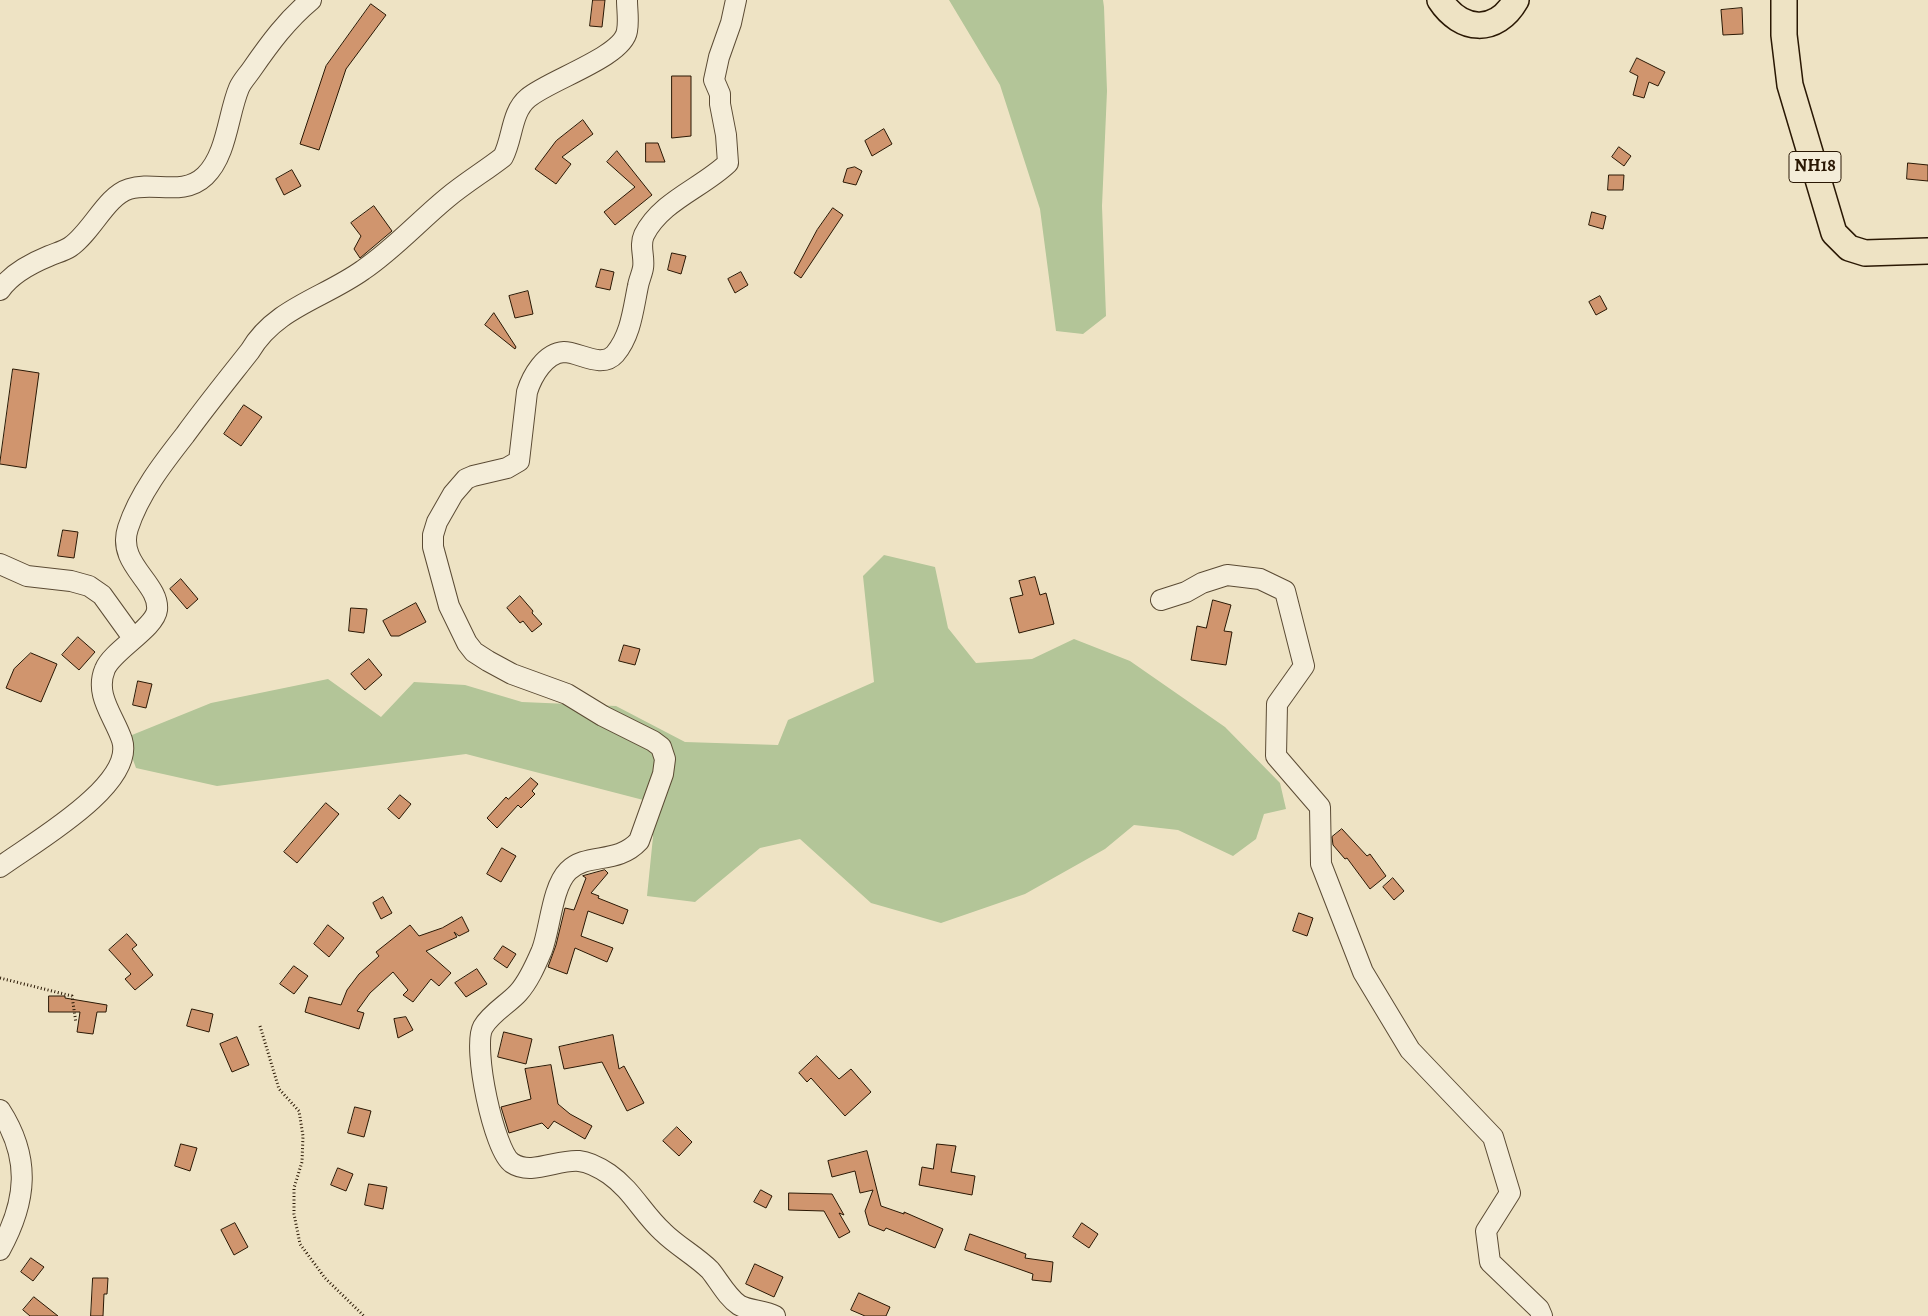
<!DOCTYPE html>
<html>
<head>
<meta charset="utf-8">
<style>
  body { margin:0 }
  canvas { display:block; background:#eee3c4 }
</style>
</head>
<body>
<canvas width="1928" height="1316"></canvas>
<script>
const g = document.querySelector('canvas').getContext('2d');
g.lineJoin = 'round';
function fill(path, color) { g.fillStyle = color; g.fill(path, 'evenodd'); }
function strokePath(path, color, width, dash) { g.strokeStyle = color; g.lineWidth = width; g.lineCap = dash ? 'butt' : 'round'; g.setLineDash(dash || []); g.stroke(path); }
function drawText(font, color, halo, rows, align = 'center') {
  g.font = font + ' Alegreya,serif'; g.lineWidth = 5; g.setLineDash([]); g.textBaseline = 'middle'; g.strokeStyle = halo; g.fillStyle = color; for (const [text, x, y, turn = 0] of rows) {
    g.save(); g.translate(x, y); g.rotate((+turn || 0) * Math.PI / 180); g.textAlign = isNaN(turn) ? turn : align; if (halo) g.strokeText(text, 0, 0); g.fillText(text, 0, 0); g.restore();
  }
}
const green = new Path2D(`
  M949 0H1103L1104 7 1107 91 1102 206 1106 316 1083 334 1056 331 1040 209 1000 85Z
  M884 555 935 567 948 628 976 663 1032 659 1074 639 1130 661 1225 727 1280 783 1286 809 1264 814 1256 839 1233 856 1178 830 1134 825 1105 849 1025 894 941 923 871 903 800 839 760 848 695 902 647 896 653 837 651 802 466 754 217 786 136 768 132 757V735L211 703 328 679 381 717 414 682 465 685 522 702 616 706 685 742 778 745 788 720 874 682 863 576Z`);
const building = new Path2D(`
  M593 0H605L602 27 590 26Z
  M371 4 386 15 346 69 319 150 300 144 326 66Z
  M1742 8 1743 34 1723 35 1721 10Z
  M1637 58 1665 72 1658 86 1649 82 1644 98 1633 95 1638 76 1630 72Z
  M672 76H691V136L672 138Z
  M583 120 593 134 562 157 571 164 556 184 535 169 556 141Z
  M884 129 892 144 872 156 865 141Z
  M646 143H658L665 162H646Z
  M1619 147 1631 156 1624 166 1612 157Z
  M617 151 652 195 615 225 604 212 635 187 607 162Z
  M1908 163 1928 165V181L1907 179Z
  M855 167 862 171 856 185 843 182 847 169Z
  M292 170 301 186 284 195 276 179Z
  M1609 175H1624L1623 190H1608Z
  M374 206 392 231 360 258 354 249 361 236 351 223Z
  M833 208 843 215 801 278 794 273 817 230Z
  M1592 212 1606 216 1603 229 1589 225Z
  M672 253 686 256 681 274 668 270Z
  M601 269 614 272 610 290 596 287Z
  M741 272 748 285 735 293 728 279Z
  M528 291 533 314 515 318 509 296Z
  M1600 296 1607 309 1596 315 1589 302Z
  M494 313 516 347 515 349 485 325Z
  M13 369 39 373 26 468 0 464Z
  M244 405 262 417 241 446 224 434Z
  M63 530 78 532 74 558 58 556Z
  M1035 577 1040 595 1046 593 1054 624 1019 633 1010 598 1023 595 1019 581Z
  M181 579 198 599 187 609 170 589Z
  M520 596 533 611 532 613 542 624 532 632 523 621 520 623 507 608Z
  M1213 600 1231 605 1224 631 1232 632 1226 665 1191 660 1197 626 1206 628Z
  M416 603 426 622 399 636H391L383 621Z
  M351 608 367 609 364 633 349 631Z
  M78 637 95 652 79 670 62 655Z
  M624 645 640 649 635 665 619 661Z
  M31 653 57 664 41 702 6 688 14 669Z
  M369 659 382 675 365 690 351 674Z
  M138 681 152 684 146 708 133 705Z
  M531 778 538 784 532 791 535 794 521 808 518 805 497 828 487 818 506 797 508 799Z
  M400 795 411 804 399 819 388 809Z
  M326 803 339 814 297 863 284 852Z
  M1342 829 1367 856 1370 854 1386 876 1370 889 1347 858 1345 859 1333 845 1332 837Z
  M502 848 516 856 501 882 487 874Z
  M605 870 608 873 591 893 599 896 598 898 628 910 623 924 588 911 581 936 613 948 607 962 575 948 567 974 548 967 556 945 565 908 574 910 586 878 583 876Z
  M1393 878 1404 891 1394 900 1383 887Z
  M383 897 392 913 381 919 373 903Z
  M1299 913 1313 918 1307 936 1293 931Z
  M462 917 469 931 459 936 454 932 457 937 426 951 451 973 439 986 431 979 413 1002 403 995 408 990 393 972 370 993 357 1011 364 1013 359 1029 305 1012 309 997 341 1005 347 990 359 974 379 956 376 952 410 925 419 936 442 928Z
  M328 925 344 938 329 957 314 944Z
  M127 934 137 945 132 949 153 975 135 990 125 979 131 974 109 950Z
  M503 946 516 954 507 968 494 959Z
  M294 966 308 976 294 994 280 984Z
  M477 969 487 984 466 997 455 983Z
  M49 996H65V998L107 1005 106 1012H97L93 1034 77 1032 80 1012H49Z
  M192 1009 213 1014 209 1032 187 1026Z
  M406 1017 413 1030 398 1038 394 1019Z
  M504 1032 532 1039 526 1064 498 1057Z
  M613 1035 619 1069 624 1066 644 1103 627 1111 602 1062 564 1069 559 1047Z
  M237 1037 249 1065 232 1072 220 1044Z
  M817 1056 839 1079 851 1069 871 1092 845 1116 811 1078 807 1082 799 1073Z
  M551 1065 558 1104 570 1114 592 1126 585 1139 554 1121 548 1129 542 1123 509 1133 501 1107 531 1099 525 1069Z
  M355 1107 371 1111 364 1137 348 1133Z
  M677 1127 692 1142 679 1156 663 1141Z
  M181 1144 197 1148 190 1171 175 1166Z
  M937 1144 956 1146 951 1172 975 1176 972 1195 919 1185 922 1167 933 1169Z
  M867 1151 881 1206 904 1214V1212L943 1229 935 1248 886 1228 884 1231 869 1225 865 1211 873 1190 860 1193 855 1171 832 1177 828 1161Z
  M338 1168 353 1174 346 1191 331 1185Z
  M369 1184 387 1187 383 1209 365 1205Z
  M761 1190 772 1196 766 1208 754 1202Z
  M789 1193 832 1194 844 1215 839 1213 850 1232 839 1238 824 1211 789 1210Z
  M235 1223 248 1247 234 1255 221 1230Z
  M1082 1223 1098 1234 1089 1248 1073 1237Z
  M970 1234 1026 1254 1025 1258 1053 1262 1051 1282 1032 1280 1033 1274 965 1250Z
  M31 1258 44 1267 33 1281 21 1272Z
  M755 1264 783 1277 774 1297 746 1284Z
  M93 1278H108L107 1294H104L103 1316H91Z
  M859 1293 890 1307 886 1316H865L851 1310Z
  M34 1297 58 1316H30L23 1310Z`);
const path = new Path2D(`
  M0 978 72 996 76 1023
  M260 1026 279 1089 299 1111 303 1136 302 1162 294 1188V1214L300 1244 325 1278 364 1316`);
const minor = new Path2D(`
  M736 0 731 23 719 57 714 80 720 94V104L726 135 728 163C702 188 661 201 644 235 639 246 645 257 643 268 642 274 639 280 638 286 633 310 631 335 615 354 602 369 579 352 564 352 545 353 532 376 527 392L519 461 507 468 473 476 466 479 453 494 437 522 433 535V547L449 606 467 643 474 652 488 661 512 674 567 694 603 716 653 741 661 747 665 759 663 774 639 841C617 865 587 852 568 871 552 887 550 929 542 950 536 964 529 981 518 993 508 1004 491 1013 483 1027 472 1047 494 1151 512 1163 531 1176 558 1159 579 1161 590 1162 600 1168 609 1174 632 1190 643 1214 663 1232 677 1246 696 1256 710 1270 719 1281 727 1297 739 1305 749 1311 764 1310 775 1316
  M0 290C11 274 32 263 49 256 56 253 64 251 70 247 92 232 106 196 129 189 154 181 183 197 205 176 227 155 228 114 239 88 242 81 248 75 252 69 270 43 287 20 311 0
  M0 564 27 576 71 581 89 586 102 595 133 638
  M1161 600 1186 592 1202 583 1227 575 1260 579 1285 591 1304 666 1277 704 1276 756 1320 807 1321 864 1363 972 1410 1050 1493 1137 1510 1193 1486 1231 1490 1262 1539 1309 1542 1316
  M0 867C31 844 136 785 122 740 114 716 94 695 105 669 112 651 155 628 157 610 160 583 116 564 128 528 139 494 163 463 185 435 206 406 228 379 250 351 275 308 324 298 363 270 394 249 419 221 447 198 465 183 485 171 503 157 513 138 511 112 528 98 549 80 623 57 627 31 629 21 627 10 627 0
  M0 1110C31 1158 27 1201 0 1250`);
const major = new Path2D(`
  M1440 0C1461 32 1496 35 1516 0
  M1784 0V35L1790 85 1834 233 1849 248 1865 253 1928 251`);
const shields = [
  [1815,167,52]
];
const shieldNames = [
  ["NH18",1815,167]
];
fill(green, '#b3c598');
fill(building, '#d0956e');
strokePath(building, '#2a1804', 1);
strokePath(minor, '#5b4b34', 22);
strokePath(major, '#2a1804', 28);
strokePath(path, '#2a1804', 3, [1, 2.5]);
strokePath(minor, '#f4edd9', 20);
strokePath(major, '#eee3c4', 25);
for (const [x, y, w] of shields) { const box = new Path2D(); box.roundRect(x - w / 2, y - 15.5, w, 31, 4); g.fillStyle = '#f4edd9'; g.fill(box); strokePath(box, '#2a1804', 1); }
drawText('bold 18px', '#2a1804', null, shieldNames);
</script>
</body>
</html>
